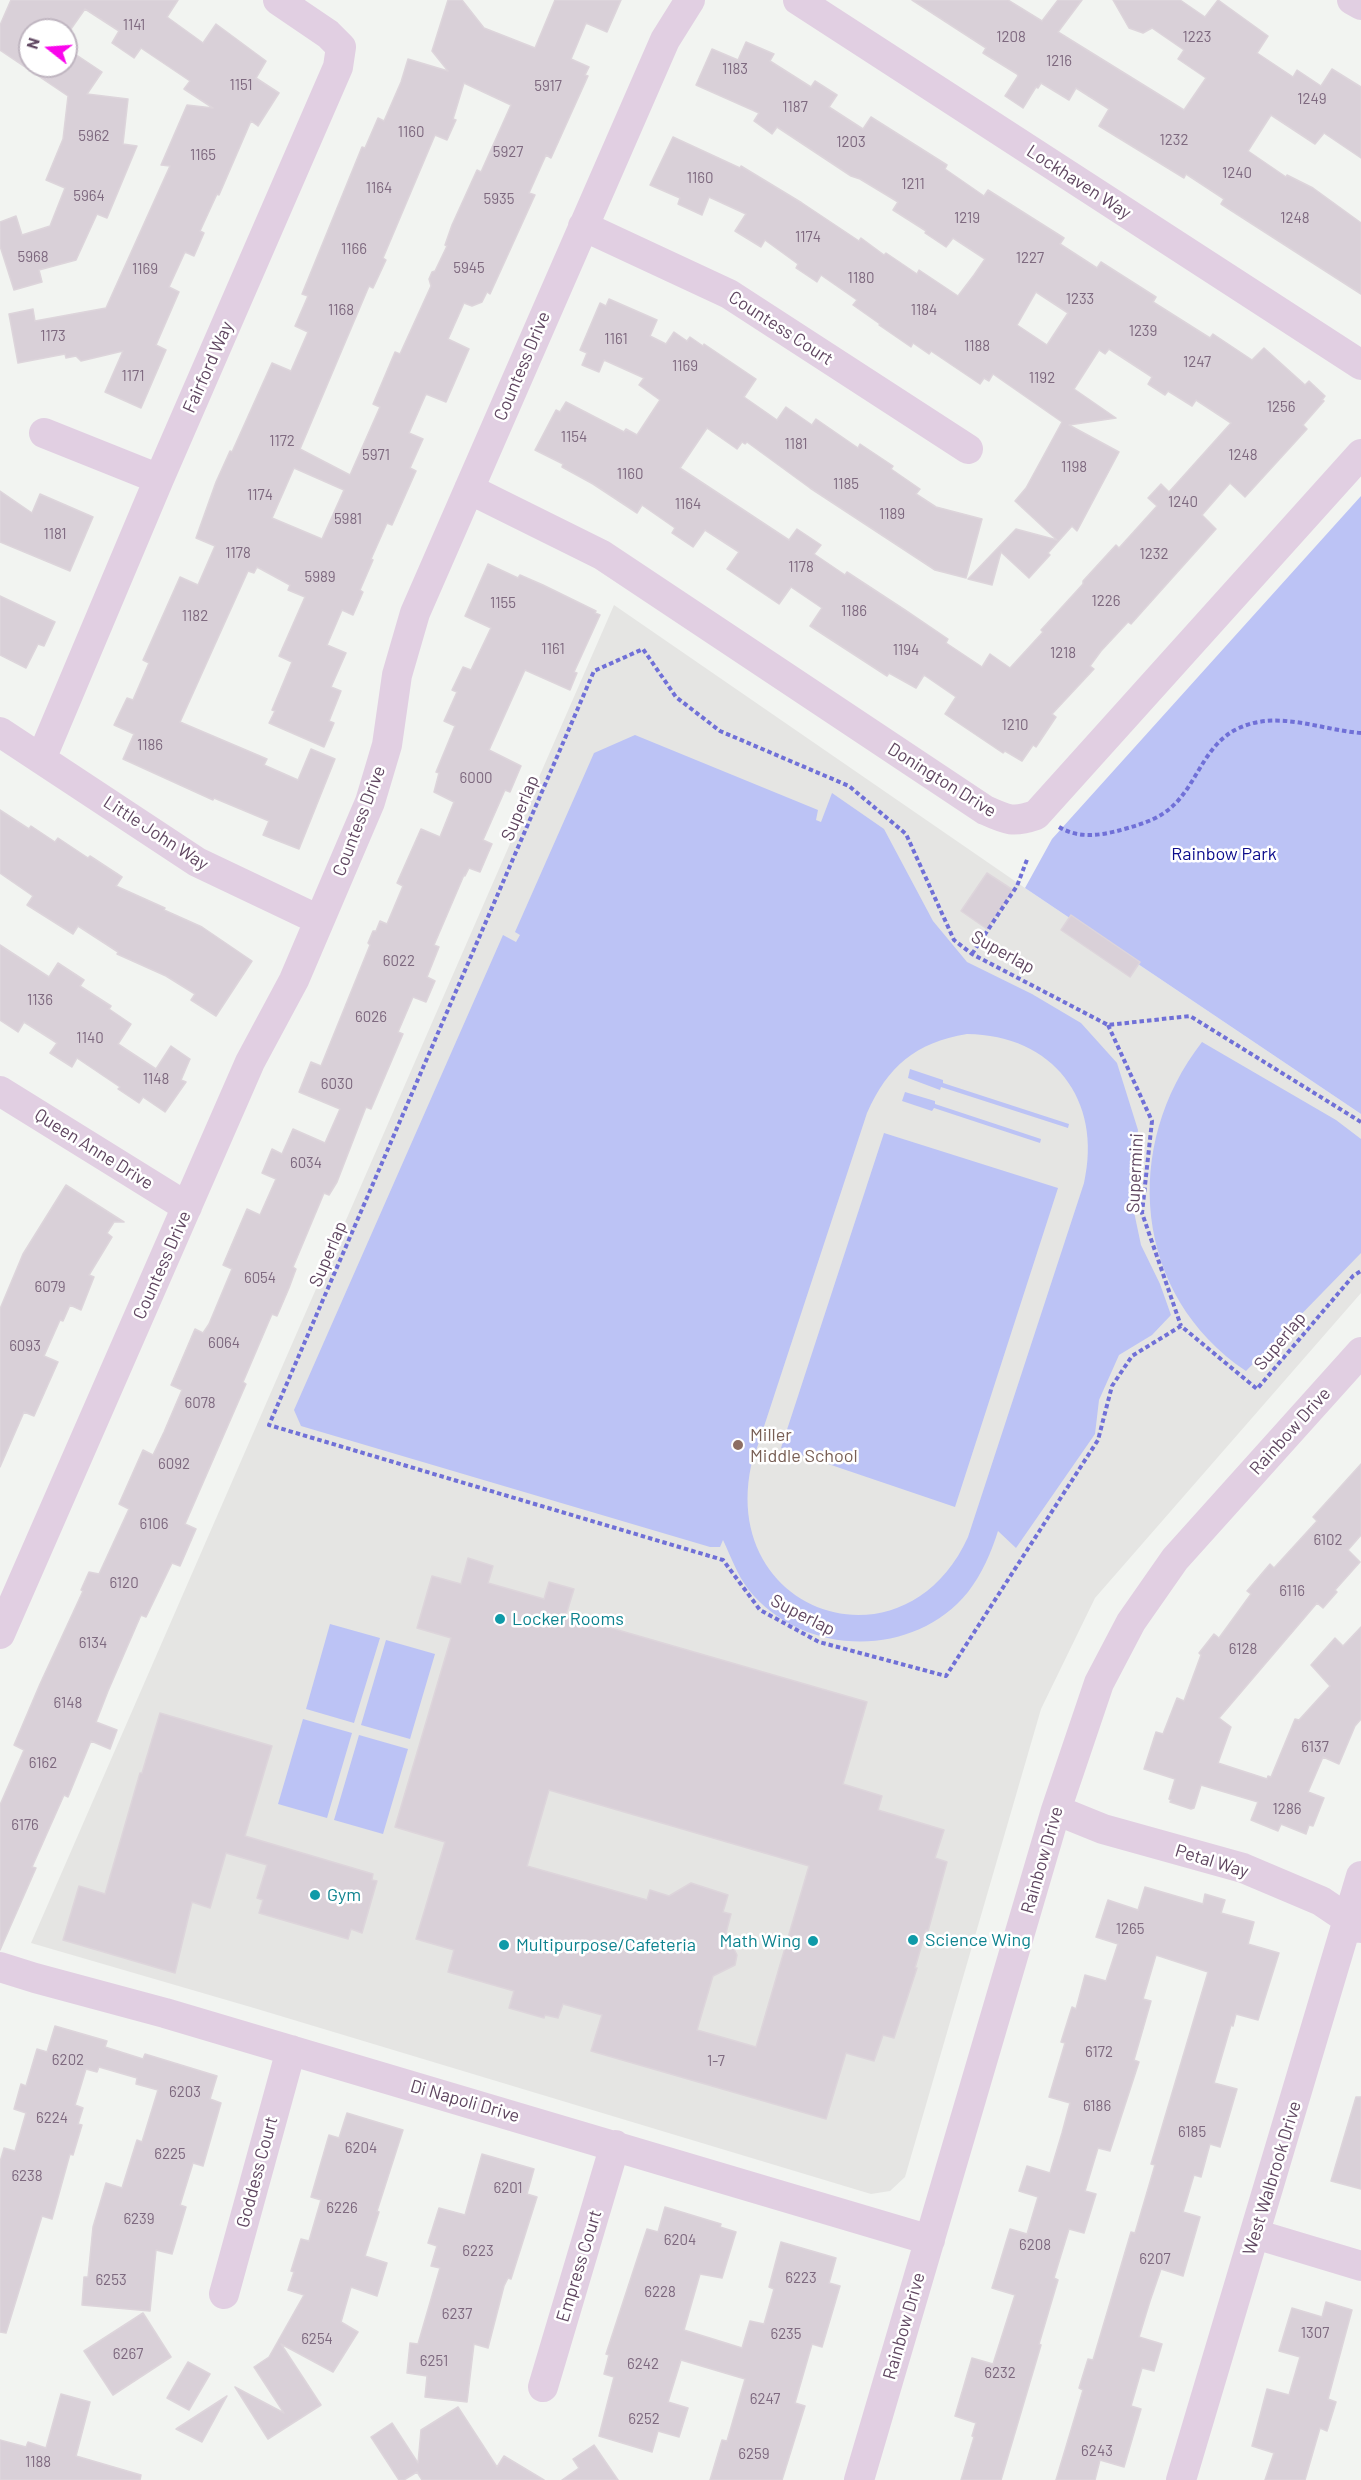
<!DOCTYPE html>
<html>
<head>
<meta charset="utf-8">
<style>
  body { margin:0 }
  #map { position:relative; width:1361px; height:2480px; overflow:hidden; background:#f2f4f1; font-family:Barlow,sans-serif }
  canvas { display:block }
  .north { position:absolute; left:18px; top:18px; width:60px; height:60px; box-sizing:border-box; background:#fff; border:2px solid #bfb5c0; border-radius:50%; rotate:287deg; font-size:16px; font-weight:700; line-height:24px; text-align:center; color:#604761 }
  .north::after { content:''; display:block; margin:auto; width:21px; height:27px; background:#fa05ec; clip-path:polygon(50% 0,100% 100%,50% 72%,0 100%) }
</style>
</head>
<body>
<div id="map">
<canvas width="1361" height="2480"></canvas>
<div class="north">N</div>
</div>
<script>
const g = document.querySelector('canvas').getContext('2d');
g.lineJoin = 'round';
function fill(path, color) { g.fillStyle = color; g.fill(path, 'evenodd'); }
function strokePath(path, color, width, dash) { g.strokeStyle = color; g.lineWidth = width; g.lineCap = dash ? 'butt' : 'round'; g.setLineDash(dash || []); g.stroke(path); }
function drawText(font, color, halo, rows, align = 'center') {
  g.font = font + ' Barlow,sans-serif'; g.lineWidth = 5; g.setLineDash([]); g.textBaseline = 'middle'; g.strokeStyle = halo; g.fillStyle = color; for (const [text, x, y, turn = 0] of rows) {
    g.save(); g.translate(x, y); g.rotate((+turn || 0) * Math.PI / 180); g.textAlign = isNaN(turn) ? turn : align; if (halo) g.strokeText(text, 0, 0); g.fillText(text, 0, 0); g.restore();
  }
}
const education = new Path2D(`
  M614 605 1025 888 1361 1114V1293L1095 1598 1041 1709 905 2177 890 2191 871 2194 254 2008 31 1943Z`);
const green = new Path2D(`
  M1361 496V1114L1025 888 1052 839Z
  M635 735 818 810 816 820 821 822 832 793 884 829 933 921 967 962 1032 994 1081 1023 1117 1063 1138 1130 1130 1193 1141 1245 1160 1284 1171 1315 1152 1335 1119 1355 1099 1400 1095 1434 1016 1548 998 1531C991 1553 982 1574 968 1592 913 1660 802 1657 748 1589 737 1574 731 1557 723 1540L720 1547H710L301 1426 294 1410 503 935 516 942 520 935 515 932 594 753ZM967 1034C1053 1035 1103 1100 1084 1183L968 1537C905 1676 720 1615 751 1466L867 1113C888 1066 915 1043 967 1034Z
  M1202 1042 1336 1120 1361 1139V1253L1246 1371C1133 1295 1121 1146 1202 1042Z
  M910 1069 943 1080V1083L1069 1124 1068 1128 941 1087 940 1090 908 1078Z
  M905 1092 935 1101V1104L1041 1139 1040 1143 934 1108 932 1111 902 1101Z
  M884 1133 1058 1188 955 1507 781 1448Z
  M330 1624 380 1638 354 1723 306 1709Z
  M386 1640 435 1654 410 1739 361 1725Z
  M303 1719 352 1733 327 1818 278 1804Z
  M359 1735 408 1749 383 1834 334 1820Z`);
const building = new Path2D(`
  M11 0H178L167 17 203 43 216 24 266 61 256 78 279 93 258 126 251 121 219 195 217 194 200 231 204 233 194 256 185 252 169 287 179 292 156 345 166 350 141 408 105 392 123 351 81 361 76 356 66 358 65 354 18 363 9 314 33 309 35 321 106 308 170 166 161 165 187 105 213 108 184 89 190 81 141 48 134 58 112 43 119 31 85 9 66 36V30H30V66H66V48L102 72 87 94 128 99 123 144 137 146 107 218 97 214 76 260 39 270 42 282 14 290 0 246V222L16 216 22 235 50 226 65 188 46 180 63 139 68 96 0 50V25Z
  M448 0H462L484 28 535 48 555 0H621L607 32 586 23 571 59 589 67 585 75 588 76 551 158 546 155 529 193 535 195 490 294 487 292 482 302 472 306 464 303 448 339 469 349 446 402 426 394 409 433 423 439 410 468 416 471 392 525 387 523 371 559 373 560 360 590 363 592 353 615 342 610 327 645 346 653 331 687 341 691 329 721 334 723 324 747 269 723 275 711 272 710 292 662 279 656 305 597 288 590 290 585 257 567 254 573 248 571 180 722 267 759 264 765 298 780 311 749 335 759 299 849 263 835 269 821 214 798 213 800 123 759 134 734 114 725 127 698 133 700 149 663 143 660 180 577 198 585 215 546 196 538 216 482 230 451 232 452 272 363 291 371 308 332 295 326 308 296 302 294 362 147 365 148 378 118 384 121 401 82 408 59 448 71 432 51ZM464 83 511 105 481 172 477 170 452 225 445 245 447 246 435 271 432 272 429 279 431 286 400 354 395 352 373 404 380 407 350 475 300 449 369 286 373 288 386 260 383 258 435 135 447 140 456 120 453 119ZM294 468 344 490 322 539 272 518Z
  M912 0H1008L1042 21 1058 0H1082L1058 32 1184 110 1206 78 1178 59 1184 50 1152 28 1143 33 1129 28 1113 0H1180L1205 17 1218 0 1268 36 1257 53 1293 77 1297 70 1321 86 1332 69 1361 87V158L1324 133 1315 144 1271 115 1248 151 1286 177 1287 175 1313 188 1361 223V294L1221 204 1224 199 1186 174 1184 178 1099 126 1109 109 1076 88 1069 100 1041 83 1038 88 1036 87 1023 108 1005 96 1018 76 1017 74 983 53 986 48Z
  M746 42 774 54 770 61 811 87 815 81 837 95 829 107 863 129 871 117 947 165 945 169 984 196 988 190 1064 238 1060 244 1097 268 1101 262 1156 297 1153 302 1210 338 1213 334 1252 360 1264 348 1305 385 1309 381 1325 396 1322 400 1324 401 1303 425 1307 429 1245 497 1230 483 1202 515 1216 529 1131 624 1128 622 1101 651 1090 666 1094 669 1052 714 1056 717 1036 747 1033 745 1022 761 1005 751 1003 753 945 714 956 697 924 675 916 688 889 673 887 676 810 626 822 608 791 587 779 604 727 569 739 552 705 530 693 547 672 533 675 528 642 505 637 513 593 484 562 467 563 464 535 450 556 410 560 412 566 402 624 432 626 429 637 435 660 400 639 385 644 378 604 360 599 372 582 365 587 353 580 350 600 303 606 306 609 299 657 320 650 336 666 344 674 332 687 341 690 337 703 346 704 344 756 379 744 397 777 420 786 407 812 425 816 419 858 448 860 444 893 466 891 469 920 489 916 494 936 507 982 519 966 578 935 570 810 488 747 442 745 444 742 442 737 449 707 428 680 468 789 540 797 529 821 545 814 554 845 575 847 572 905 610 948 639 946 643 982 667 990 654 1010 668 1043 632 1041 630 1083 584V581L1116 545 1119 548 1157 506 1148 498 1161 484 1169 492 1231 423 1196 400 1192 406 1168 391 1165 395 1148 384 1152 377 1109 349 1105 354 1099 350 1074 389 1116 418 1069 425 1119 452 1077 531 1072 526 1048 553 1050 555 1029 578 1001 552 992 585 968 579 1016 529 1057 540 1015 501 1026 488 1062 422 993 374 989 381 984 378 980 384 931 351 929 354 913 343 911 347 879 325 880 324 853 305 857 300 821 275 817 282 796 268 798 264 765 240 761 247 735 231 746 214 709 197 702 215 678 204 680 198 650 185 673 137 740 168 741 166 802 203 859 241 861 238 884 255 886 253 917 274 919 270 958 296 974 275 985 259 953 238 946 247 925 233 926 231 893 210 898 202 860 179 851 176 777 127 772 134 754 121 759 113 696 85 712 49 738 60ZM1036 292 1068 313 1047 345 1017 325Z
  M0 491 32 513 40 494 93 517 70 571 0 542Z
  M488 564 518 578 520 575 543 585 596 611 595 613 600 615 574 672 577 673 570 690 525 670 489 750 521 766 510 792 505 790 483 840 492 844 480 872 469 868 465 876 464 875 434 945 439 947 427 977 435 981 426 1002 413 997 398 1032 403 1034 371 1109 366 1107 337 1182 329 1195 324 1193 293 1267 296 1269 289 1288 277 1316 272 1314 243 1382 246 1384 185 1524 196 1529 180 1566 172 1563 146 1617 141 1615 108 1691 96 1722 117 1730 110 1749 91 1741 68 1797 64 1795 32 1867 36 1868 0 1950V1805L24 1750 14 1745 40 1684 83 1591 81 1590 89 1572 99 1574 129 1509 119 1504 143 1450 153 1455 164 1432 182 1390 171 1385 195 1329 203 1333 209 1324 232 1269 223 1265 247 1209 260 1215 276 1179 262 1173 272 1149 282 1154 293 1129 325 1143 340 1109 299 1092 311 1062 321 1066 370 945 368 943 373 931H376L380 921 387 924 403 886 397 883 421 829 440 837 454 802 434 792 439 773 436 772 455 726 444 721 457 692 452 690 463 667 471 670 491 628 465 616Z
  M0 596 55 622 44 646 38 644 26 668 0 655Z
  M0 810 29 829 31 826 55 842 58 838 88 858 90 856 122 877 116 886 165 908 164 910 202 927 252 961 216 1016 191 1000 195 994 166 976 117 954 118 952 78 926 73 934 27 905 33 896 0 873Z
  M987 873 1013 890 987 929 961 911Z
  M1071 915 1140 962 1130 977 1061 930Z
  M0 945 49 977 58 963 84 980 80 986 111 1006 109 1009 131 1024 118 1044 156 1069 171 1046 190 1059 181 1080 186 1082 165 1112 143 1097 139 1103 118 1089 120 1087 77 1058 72 1067 50 1053 57 1043 24 1022 18 1032 0 1020Z
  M66 1185 124 1222H114L107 1233 112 1237 89 1275 94 1277 81 1310 70 1305 63 1321 60 1320 44 1356 58 1362 34 1416 24 1412 0 1467V1309L23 1254Z
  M1361 1464V1535L1348 1550 1360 1562 1335 1590 1337 1592 1323 1608 1317 1603 1219 1718 1231 1727 1218 1763 1267 1779 1268 1776 1271 1777 1295 1719 1299 1720 1330 1686 1311 1665 1335 1638 1343 1646 1361 1627V1719L1355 1726 1339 1764 1323 1757 1308 1792 1324 1798 1313 1826 1309 1825 1306 1834 1281 1824 1278 1831 1251 1820 1258 1802 1201 1785 1194 1808 1191 1809 1170 1802 1171 1800 1169 1799 1175 1779 1144 1769 1156 1732 1163 1734 1177 1698 1184 1701 1201 1655 1199 1653 1214 1634 1219 1638 1251 1594 1247 1591 1270 1564 1274 1568 1317 1521 1313 1517Z
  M468 1558 493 1566 488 1583 544 1599 549 1582 574 1589 566 1615 867 1702 843 1784 882 1796 878 1810 944 1830 935 1858 947 1862 928 1931 926 1930 915 1968H917L894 2038 883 2035 874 2061 846 2053 826 2119 591 2051 602 2015 563 2004 558 2018 545 2015 544 2018 509 2008 514 1991 448 1972 454 1950 416 1939 445 1842 395 1827 451 1638 417 1628 432 1576 461 1584ZM549 1790 809 1866 756 2047 697 2030 713 1976 735 1965 737 1955 726 1933 731 1914 723 1912 728 1895 691 1883 669 1896 650 1890 647 1900 527 1866Z
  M160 1713 272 1746 245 1836 373 1874 372 1880 377 1881 362 1933 351 1929 348 1939 259 1913 263 1900 257 1898 267 1865 226 1853 210 1908 192 1902 175 1973 63 1940 79 1886 105 1894 140 1773H142Z
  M1145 1887 1203 1904 1205 1894 1225 1900 1221 1913 1254 1922 1248 1944 1279 1953 1258 2020 1236 2014 1233 2026 1231 2025 1214 2083 1237 2089 1220 2147 1210 2144 1201 2177 1194 2175 1183 2212 1200 2217 1183 2276 1161 2269 1150 2301 1139 2337 1162 2344 1154 2371 1142 2368 1131 2406 1141 2409 1124 2467 1100 2460 1095 2480H1056L1083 2390 1079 2388 1088 2359 1093 2360 1131 2232 1135 2233 1155 2165 1151 2164 1208 1972 1156 1955 1143 1999 1151 2001 1134 2060 1139 2062 1110 2151 1098 2148 1085 2191 1096 2194 1084 2233 1069 2229 1054 2278 1058 2280 1039 2344 1041 2345 1001 2480H961L974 2437 972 2436 976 2423 955 2416 972 2358 993 2364 1015 2295 992 2288 1010 2229 1027 2234 1038 2197 1019 2191 1027 2166 1050 2173 1062 2133 1070 2103 1049 2097 1065 2043 1061 2042 1072 2007 1076 2009 1085 1975 1106 1981 1118 1944 1096 1937 1108 1900 1138 1910Z
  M55 2026 107 2041 105 2047 143 2059 145 2054 217 2076 210 2099 221 2103 203 2166 193 2163 180 2205 186 2207 172 2254 156 2250 150 2311 82 2305 84 2277H88L93 2227 106 2183 122 2188 137 2140 142 2142 158 2090 136 2084 137 2078 99 2067 97 2072 86 2069 75 2105 83 2108 78 2124 82 2125 73 2155 70 2154 52 2219 42 2216 6 2333 0 2332V2162L4 2148 15 2151 26 2113 14 2109 21 2084 26 2086 37 2049 47 2052Z
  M1356 2097H1361V2189L1331 2181Z
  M347 2113 403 2130 377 2211 379 2212 365 2256 387 2263 377 2296 351 2287 341 2322 358 2332 333 2372 281 2344 321 2405 268 2439 235 2387 284 2413 254 2367 269 2357 304 2295 288 2290 294 2272 291 2271 301 2239 309 2241 321 2200 311 2197 329 2135 339 2138Z
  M482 2154 534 2169 527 2194 537 2197 511 2279 508 2278 504 2286 488 2348 474 2344 467 2402 425 2397 427 2376 407 2373 410 2343 418 2344 440 2268 431 2266 437 2246 428 2243 439 2208 465 2215Z
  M665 2207 721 2224 720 2227 736 2232 722 2278 700 2274 684 2330 742 2348 750 2321 764 2324 774 2289 769 2287 781 2242 836 2258 829 2283 840 2286 822 2347 812 2344 795 2403 805 2406 782 2480H710L722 2440 727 2441 745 2379 681 2360 668 2402 688 2408 679 2437 658 2431 652 2452 599 2436 614 2377 604 2374 609 2355 606 2354 647 2229 658 2232Z
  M1326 2302 1352 2310 1328 2399 1336 2402 1327 2431 1320 2428 1305 2480H1265L1274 2453 1252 2446 1267 2389 1289 2395 1300 2357 1279 2351 1292 2308 1322 2317Z
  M143 2313 171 2357 113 2395 84 2351Z
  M188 2362 210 2374 189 2410 167 2398Z
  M61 2394 90 2402 76 2456 141 2475 140 2480H0V2440L26 2447 28 2442 46 2448Z
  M227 2396 202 2442 176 2429Z
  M458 2407 497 2467 504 2456 544 2480H422L417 2472 404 2480H399L371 2437 392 2423 418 2463 421 2430Z
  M594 2445 618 2480H562L579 2468 573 2459Z`);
const path = new Path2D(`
  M1059 827C1077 838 1097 836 1117 831 1132 827 1151 822 1164 813 1197 791 1201 745 1239 728 1278 710 1321 730 1361 733
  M972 954 1017 886 1028 857
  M1108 1025 1152 1121 1142 1213 1181 1326
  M1361 1122 1190 1016 1108 1025 972 954 954 940 906 834 849 786 720 731 676 697 643 649 594 671 269 1425 723 1560 760 1610 819 1642 946 1676 1098 1440 1112 1386 1132 1356 1181 1326 1257 1389 1353 1276 1361 1271`);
const minor = new Path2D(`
  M798 0 1361 365
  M1352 0 1361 5
  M583 226 729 294 968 449
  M44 433 159 479
  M469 489 602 555 985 810C1007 820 1013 823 1036 815L1361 454
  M0 732 197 862 319 920
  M41 759 159 479 338 67 341 47 328 34 278 0
  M0 1091 187 1207
  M0 1634 250 1062 294 980 370 802 387 745 397 675 415 613 665 40 690 0
  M1056 1810 1103 1829 1243 1868 1321 1901 1361 1928
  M0 1967 35 1978 165 2013 930 2240
  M1255 2234 1361 2266
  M224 2294 291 2050
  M543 2387 615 2145
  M859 2480 1056 1810 1099 1683 1131 1622 1175 1559 1361 1352
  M1181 2480 1361 1876`);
const markers = [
  [738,1445,6,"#8d6e63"],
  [500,1619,6,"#0f9aa8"],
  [315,1895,6,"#0f9aa8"],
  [913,1940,6,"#0f9aa8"],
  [813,1941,6,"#0f9aa8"],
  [504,1945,6,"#0f9aa8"]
];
const numberNames = [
  ["1141",134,25],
  ["1208",1011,37],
  ["1223",1197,37],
  ["1216",1059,61],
  ["1183",735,69],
  ["1151",241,85],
  ["5917",548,86],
  ["1249",1312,99],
  ["1187",795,107],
  ["1160",411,132],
  ["5962",94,136],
  ["1232",1174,140],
  ["1203",851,142],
  ["5927",508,152],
  ["1165",203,155],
  ["1240",1237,173],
  ["1160",700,178],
  ["1211",913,184],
  ["1164",379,188],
  ["5964",89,196],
  ["5935",499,199],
  ["1219",967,218],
  ["1248",1295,218],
  ["1174",808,237],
  ["1166",354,249],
  ["5968",33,257],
  ["1227",1030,258],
  ["5945",469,268],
  ["1169",145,269],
  ["1180",861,278],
  ["1233",1080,299],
  ["1168",341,310],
  ["1184",924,310],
  ["1239",1143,331],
  ["1173",53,336],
  ["1161",616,339],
  ["1188",977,346],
  ["1247",1197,362],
  ["1169",685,366],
  ["1171",133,376],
  ["1192",1042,378],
  ["1256",1281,407],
  ["1154",574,437],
  ["1172",282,441],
  ["1181",796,444],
  ["5971",376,455],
  ["1248",1243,455],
  ["1198",1074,467],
  ["1160",630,474],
  ["1185",846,484],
  ["1174",260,495],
  ["1240",1183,502],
  ["1164",688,504],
  ["1189",892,514],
  ["5981",348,519],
  ["1181",55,534],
  ["1178",238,553],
  ["1232",1154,554],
  ["1178",801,567],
  ["5989",320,577],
  ["1226",1106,601],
  ["1155",503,603],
  ["1186",854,611],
  ["1182",195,616],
  ["1161",553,649],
  ["1194",906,650],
  ["1218",1063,653],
  ["1210",1015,725],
  ["1186",150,745],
  ["6000",476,778],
  ["6022",399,961],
  ["1136",40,1000],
  ["6026",371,1017],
  ["1140",90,1038],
  ["1148",156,1079],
  ["6030",337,1084],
  ["6034",306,1163],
  ["6054",260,1278],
  ["6079",50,1287],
  ["6064",224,1343],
  ["6093",25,1346],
  ["6078",200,1403],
  ["6092",174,1464],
  ["6106",154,1524],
  ["6102",1328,1540],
  ["6120",124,1583],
  ["6116",1292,1591],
  ["6134",93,1643],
  ["6128",1243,1649],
  ["6148",68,1703],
  ["6137",1315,1747],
  ["6162",43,1763],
  ["1286",1287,1809],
  ["6176",25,1825],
  ["1265",1130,1929],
  ["6172",1099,2052],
  ["6202",68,2060],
  ["1-7",716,2061],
  ["6203",185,2092],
  ["6186",1097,2106],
  ["6224",52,2118],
  ["6185",1192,2132],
  ["6204",361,2148],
  ["6225",170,2154],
  ["6238",27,2176],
  ["6201",508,2188],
  ["6226",342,2208],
  ["6239",139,2219],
  ["6204",680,2240],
  ["6208",1035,2245],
  ["6223",478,2251],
  ["6207",1155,2259],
  ["6223",801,2278],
  ["6253",111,2280],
  ["6228",660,2292],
  ["6237",457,2314],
  ["1307",1315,2333],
  ["6235",786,2334],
  ["6254",317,2339],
  ["6267",128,2354],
  ["6251",434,2361],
  ["6242",643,2364],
  ["6232",1000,2373],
  ["6247",765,2399],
  ["6252",644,2419],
  ["6243",1097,2451],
  ["6259",754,2454],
  ["1188",38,2462]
];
const streetNames = [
  ["Lockhaven Way",1079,182,33],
  ["Countess Court",781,328,33],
  ["Countess Drive",522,366,-67],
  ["Fairford Way",208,367,-66],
  ["Donington Drive",942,780,32],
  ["Superlap",520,808,-67],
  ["Countess Drive",359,821,-69],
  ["Little John Way",156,833,33],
  ["Superlap",1003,952,29],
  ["Queen Anne Drive",94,1149,32],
  ["Supermini",1135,1173,-87],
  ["Superlap",328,1254,-67],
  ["Countess Drive",162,1265,-66],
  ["Superlap",1280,1341,-50],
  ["Rainbow Drive",1290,1431,-48],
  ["Superlap",803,1615,27],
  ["Rainbow Drive",1042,1860,-74],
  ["Petal Way",1212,1861,17],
  ["Di Napoli Drive",465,2101,16],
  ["Goddess Court",257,2172,-75],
  ["West Walbrook Drive",1272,2178,-73],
  ["Empress Court",579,2266,-73],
  ["Rainbow Drive",904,2326,-74]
];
const parkNames = [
  ["Rainbow Park",1224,854]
];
const educationNames = [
  ["Miller",750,1435],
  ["Middle School",750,1456]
];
const cultureNames = [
  ["Locker Rooms",512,1619],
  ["Gym",327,1895],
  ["Science Wing",925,1940],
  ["Math Wing",801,1941,"right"],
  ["Multipurpose/Cafeteria",516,1945]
];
fill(education, '#e5e5e3');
fill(green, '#bcc3f5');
fill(building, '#d9d0d8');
strokePath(building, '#ddd5db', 1.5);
strokePath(path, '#7070d7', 4, [4.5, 3]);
strokePath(minor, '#e1cfe2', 30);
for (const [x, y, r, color] of markers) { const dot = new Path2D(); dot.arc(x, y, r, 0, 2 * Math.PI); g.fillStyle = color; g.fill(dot); strokePath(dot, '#fff', 2); }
drawText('15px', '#7e697f', null, numberNames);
drawText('18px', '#604761', '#fff', streetNames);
drawText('18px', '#0d0d8d', '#fff', parkNames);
drawText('18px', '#785e54', '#fff', educationNames, 'left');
drawText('18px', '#0d838f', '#fff', cultureNames, 'left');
</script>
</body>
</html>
